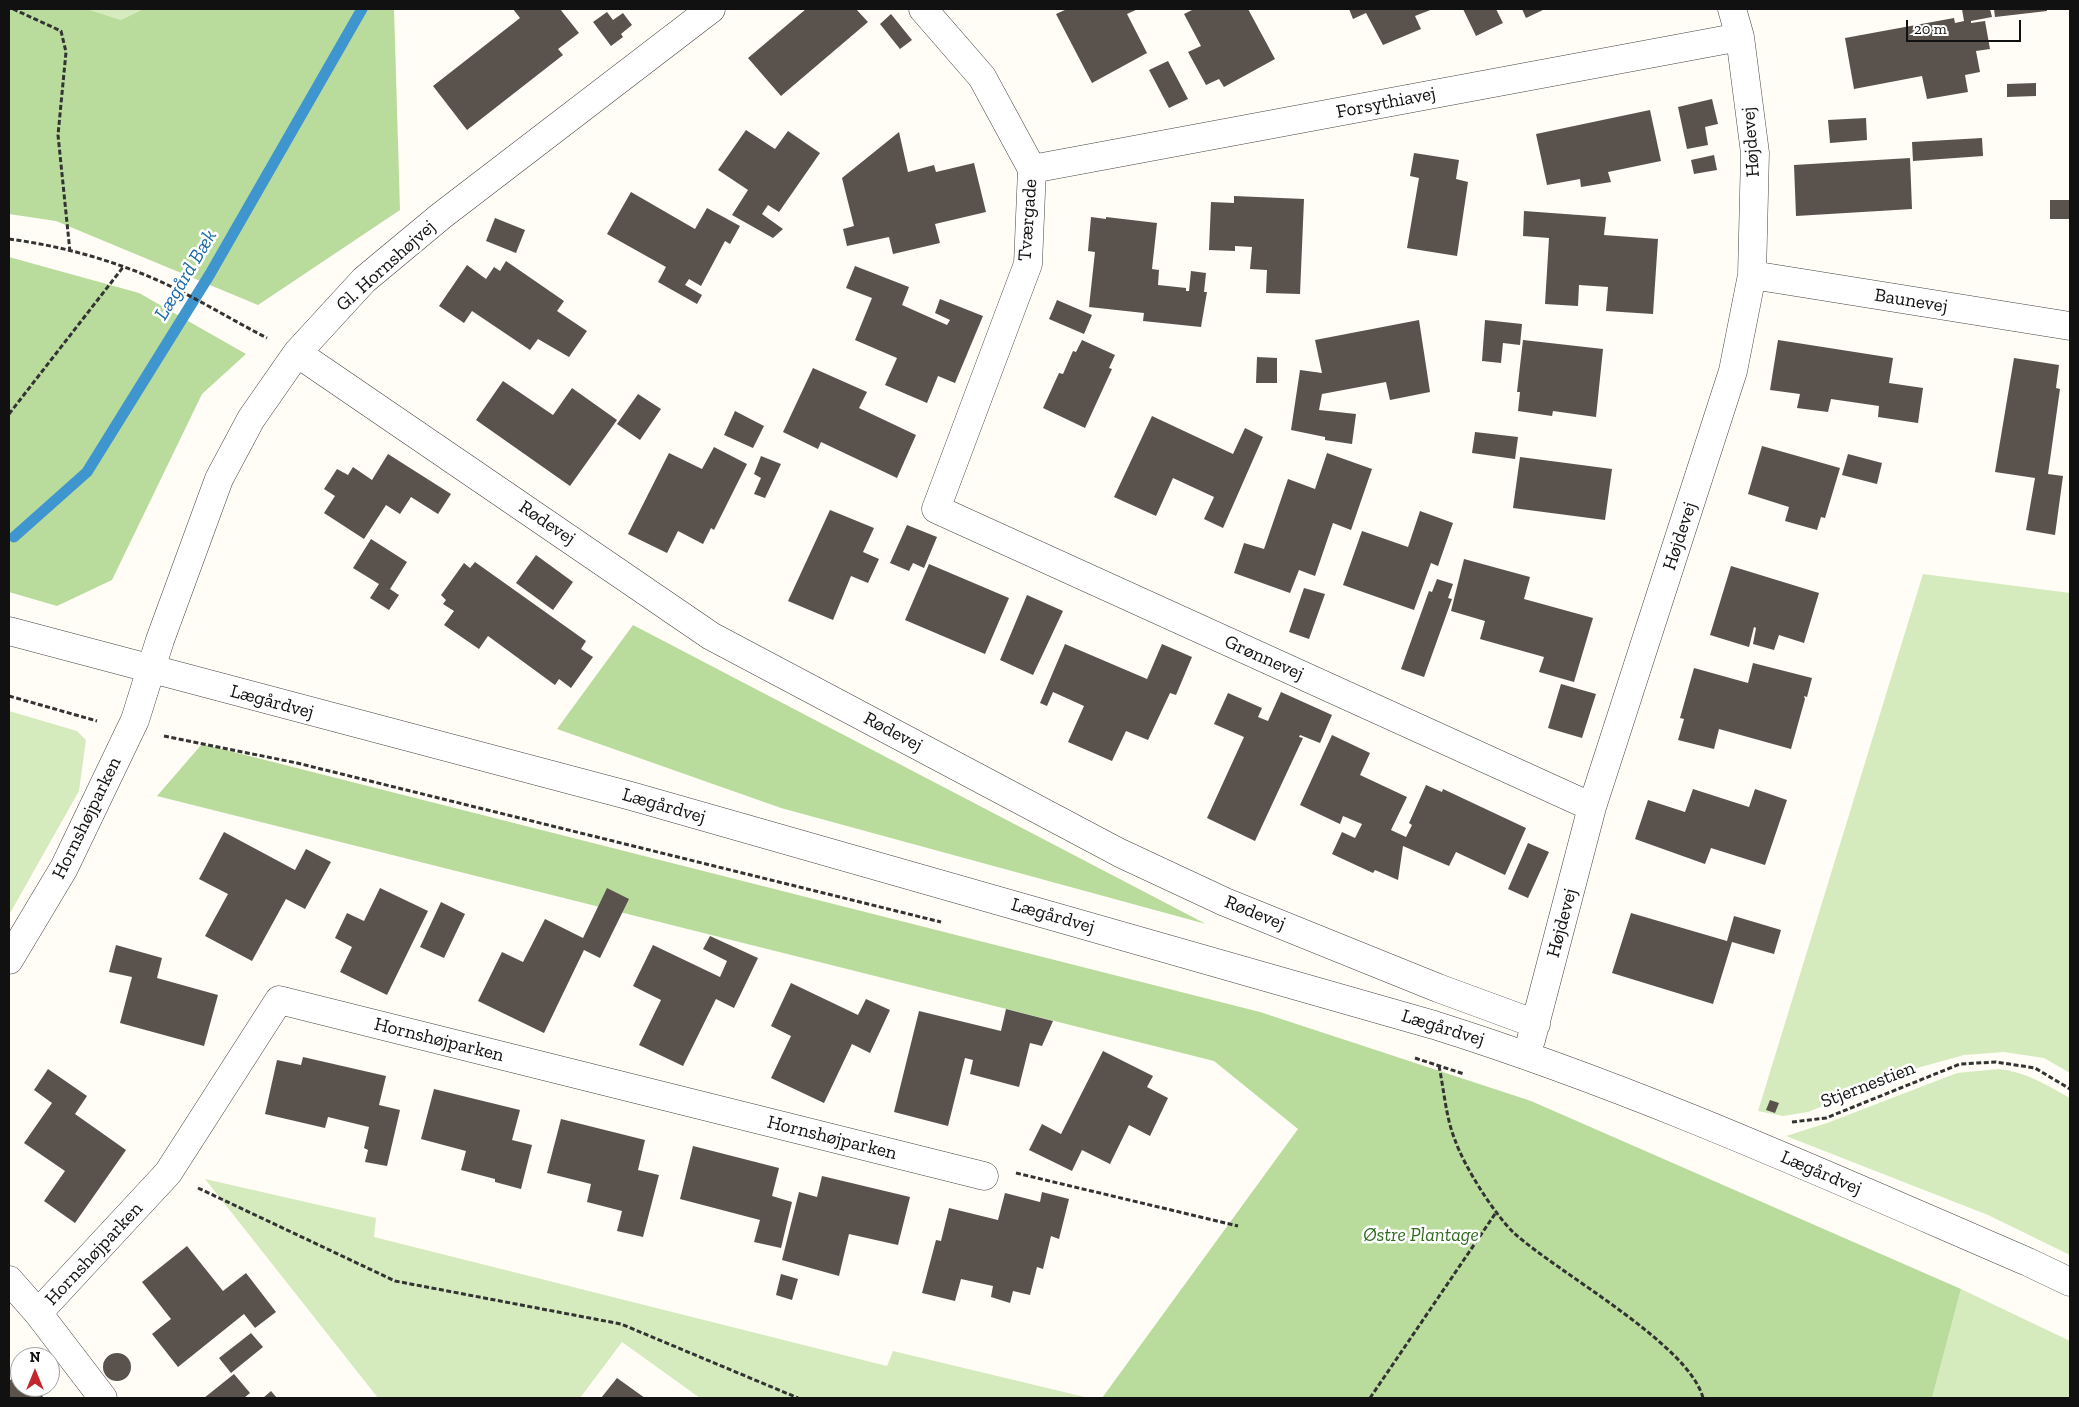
<!DOCTYPE html>
<html>
<head>
<meta charset="utf-8">
<style>
  body { margin:0 }
  #map { position:relative; width:2079px; height:1407px; overflow:hidden; background:#fffdf5; font-family:"Zilla Slab",serif }
  canvas { display:block }
  .frame { position:absolute; inset:0; border:10px solid #111; pointer-events:none }
  .north { position:absolute; left:10px; top:1347px; width:50px; height:50px; box-sizing:border-box; background:#fff; border:1px solid #a0a0a0; border-radius:50%; rotate:0deg; font-size:14px; font-weight:700; line-height:20px; text-align:center; color:#111 }
  .north::after { content:''; display:block; margin:auto; width:18px; height:22px; background:#c4262e; clip-path:polygon(50% 0,100% 100%,50% 72%,0 100%) }
  .scale { position:absolute; left:1906px; top:20px; width:115px; height:22px; box-sizing:border-box; border:2px solid #111; border-top:0; padding-left:6px; font-size:15px; line-height:18px; white-space:nowrap; color:#111; -webkit-text-stroke:4px #fff; paint-order:stroke }
</style>
</head>
<body>
<div id="map">
<canvas width="2079" height="1407"></canvas>
<div class="frame"></div>
<div class="north">N</div>
<div class="scale">20 m</div>
</div>
<script>
const g = document.querySelector('canvas').getContext('2d');
g.lineJoin = 'round';
function fill(path, color) { g.fillStyle = color; g.fill(path, 'evenodd'); }
function strokePath(path, color, width, dash) { g.strokeStyle = color; g.lineWidth = width; g.lineCap = dash ? 'butt' : 'round'; g.setLineDash(dash || []); g.stroke(path); }
function drawText(font, color, halo, rows, align = 'center') {
  g.font = font + ' "Zilla Slab",serif'; g.lineWidth = 5; g.setLineDash([]); g.textBaseline = 'middle'; g.strokeStyle = halo; g.fillStyle = color; for (const [text, x, y, turn = 0] of rows) {
    g.save(); g.translate(x, y); g.rotate((+turn || 0) * Math.PI / 180); g.textAlign = isNaN(turn) ? turn : align; if (halo) g.strokeText(text, 0, 0); g.fillText(text, 0, 0); g.restore();
  }
}
const green = new Path2D(`
  M87 9H143L121 20Z
  M1923 574 2070 593V1073L2044 1058 2004 1052 1964 1055 1910 1070 1808 1112 1783 1116 1758 1111Z
  M9 711 77 731 86 740 79 791 9 915Z
  M1999 1069C2026 1072 2047 1085 2070 1098V1255L1988 1215 1786 1136 1827 1123 1957 1073Z
  M205 1179 376 1218 374 1237 887 1366 893 1351 1089 1398H700L622 1342 580 1398H378Z
  M1961 1289 2070 1341V1398H1932Z`);
const forest = new Path2D(`
  M9 9H87L121 20 143 9H394L400 210 258 305 56 221 9 214Z
  M9 257 139 293 246 354 202 394 112 580 57 606 9 592Z
  M633 625 1206 924 781 808 557 729Z
  M202 744 1260 1012 1531 1101 1961 1289 1932 1398H1102L1298 1129 1214 1061 157 796Z`);
const stream = new Path2D(`
  M14 537 87 472 210 274 362 9`);
const building = new Path2D(`
  M513 9H560L579 33 558 49 563 55 467 130 433 86 520 18Z
  M806 9H856L868 22 781 96 748 58Z
  M1067 9H1138L1127 14 1147 53 1092 83 1056 14Z
  M1194 9H1248L1275 59 1224 87 1219 79 1206 85 1188 52 1201 46 1184 14Z
  M1349 9H1433L1415 16 1421 29 1383 45 1366 13 1353 19Z
  M1463 9H1496L1503 23 1476 36Z
  M1522 9H1545L1526 18Z
  M1962 9H1990L1992 17 1971 21V23L1985 21 1990 49 1976 51 1980 72 1965 75 1968 92 1927 99 1922 76 1854 89 1845 38 1954 18 1955 23 1964 21Z
  M1994 9H2047V11L1995 17Z
  M607 12 613 20 623 13 632 25 621 34 623 37 611 46 593 22Z
  M891 14 912 40 900 49 880 24Z
  M1168 61 1188 99 1169 108 1149 70Z
  M2036 83V96L2007 97V84Z
  M1712 99 1718 124 1705 127 1708 145 1687 149 1678 107Z
  M1650 110 1661 161 1608 172 1611 182 1581 187 1580 179 1547 185 1536 134Z
  M1866 118 1867 140 1830 143 1828 120Z
  M746 130 775 149 788 131 820 153 779 212 768 205 762 214 783 229 773 238 732 215 748 190 718 170Z
  M899 132 908 172 934 165 936 172 974 163 986 212 935 224 940 243 893 254 889 237 847 246 843 229 854 226 842 178Z
  M1982 138 1983 156 1913 161 1912 142Z
  M1414 153 1459 160 1456 179 1468 182 1457 256 1407 248 1419 178 1410 176Z
  M1714 155 1717 170 1694 174 1691 160Z
  M1910 158 1912 209 1796 216 1794 165Z
  M631 192 695 229 707 208 740 226 730 244 725 241 701 286 689 279 685 285 702 295 697 304 658 282 666 267 607 234Z
  M1234 196 1304 199 1300 294 1266 293 1267 270 1250 269 1252 247 1235 246V251L1209 250 1211 202 1234 203Z
  M2050 200H2070V219H2050Z
  M1524 211 1606 217 1604 235 1658 239 1653 314 1606 311 1608 287 1579 285 1578 306 1545 304 1549 238 1523 236Z
  M1091 217 1106 219V217L1157 223 1152 269 1159 270 1158 285 1186 288V291H1189L1191 271 1206 273 1204 292H1207L1201 327 1143 321 1144 313 1089 307 1095 252 1088 251Z
  M495 218 525 230 516 253 486 241Z
  M506 261 564 301 557 311 587 331 569 357 538 339 530 350 472 311 464 323 439 306 467 265 486 279 494 267 500 271Z
  M855 266 909 287 902 305 947 325 950 320 935 313 940 299 983 316 955 383 938 376 927 403 885 385 897 358 855 340 872 298 846 288Z
  M1057 300 1092 315 1084 334 1049 319Z
  M1419 320 1430 392 1390 400 1386 382 1322 394 1319 410 1356 414 1352 444 1325 440V437L1291 430 1300 370 1322 373 1315 340Z
  M1485 320 1522 324 1520 345 1503 343 1501 363 1482 361Z
  M1082 340 1115 355 1109 368 1112 369 1085 428 1043 408 1059 373 1063 374 1073 351 1076 352Z
  M1523 340 1603 349 1596 417 1553 411 1552 416 1518 411 1520 392H1517Z
  M1778 340 1893 358 1889 383 1923 388 1918 423 1878 417 1879 406 1831 399 1828 412 1797 408 1800 394 1770 390Z
  M1257 357 1277 358V383H1256Z
  M2014 358 2059 365 2056 388 2060 389 2048 474 2063 476 2055 535 2026 530 2035 478 1995 472Z
  M813 368 867 392 859 408 916 435 897 478 821 442 818 449 783 432Z
  M503 381 553 415 572 388 617 420 570 486 476 420Z
  M638 394 661 409 640 440 617 424Z
  M735 411 764 426 753 448 724 435Z
  M1152 416 1233 454 1245 428 1263 437 1223 528 1204 519 1214 497 1173 478 1156 516 1114 497Z
  M1475 432 1518 437 1515 459 1472 453Z
  M1762 446 1840 468 1825 518 1821 517 1817 530 1785 521 1789 507 1748 494Z
  M714 447 747 464 714 530 711 528 703 544 678 531 667 553 628 534 669 453 702 469Z
  M1327 453 1372 469 1351 530 1333 523 1315 576 1299 570 1290 593 1234 573 1244 543 1264 549 1288 479 1315 489Z
  M388 454 451 494 438 514 411 497 400 514 386 505 364 539 324 513 335 496 324 489 337 469 348 475 353 467 372 480Z
  M1848 454 1882 463 1877 484 1842 475Z
  M761 456 781 464 765 498 754 494 761 478 754 474Z
  M1520 457 1612 469 1605 520 1513 508Z
  M830 510 874 528 863 552 879 559 868 583 851 576 833 620 788 601Z
  M1420 511 1453 523 1438 566 1431 563 1414 610 1343 585 1362 531 1408 547Z
  M907 525 937 537 924 568 913 563 909 571 890 563Z
  M371 539 407 562 390 589 399 595 389 610 370 598 379 584 353 568Z
  M536 555 573 582 553 610 516 583Z
  M1464 559 1530 577 1524 599 1593 618 1574 682 1539 672 1544 657 1480 639 1485 621 1451 611Z
  M475 562 586 641 581 649 593 657 571 688 559 679 555 685 488 636 479 649 444 625 454 611 443 604 446 600 441 595 464 563 470 568Z
  M929 564 1009 598 985 654 905 620Z
  M1731 566 1819 593 1804 643 1779 635 1774 650 1753 644 1756 628 1754 627 1749 647 1710 635Z
  M1437 579 1453 584 1448 598 1452 599 1424 677 1401 669 1429 591 1432 592Z
  M1304 588 1325 594 1309 639 1289 632Z
  M1027 595 1063 611 1033 675 1000 660Z
  M1065 644 1147 679 1162 644 1192 657 1176 695 1170 693 1148 740 1126 731 1112 761 1068 742 1084 706 1053 692 1047 706 1040 703Z
  M1753 663 1812 678 1807 697 1804 696 1805 699 1791 749 1719 729 1714 749 1678 740 1684 719 1680 718 1694 668 1748 683Z
  M1561 684 1596 694 1582 738 1548 728Z
  M1281 692 1332 715 1320 743 1300 735 1299 737 1303 738 1255 841 1207 818 1244 737 1214 724 1228 693 1262 708 1258 717 1268 721Z
  M1332 735 1370 753 1360 775 1407 797 1391 830 1406 837 1412 825 1409 823 1426 785 1442 792 1443 789 1526 828 1505 875 1456 852 1449 866 1403 846 1398 880 1375 870 1373 873 1332 854 1342 832 1355 838 1362 824 1343 816 1340 824 1300 805Z
  M1693 789 1749 807 1755 789 1787 800 1765 865 1711 848 1705 864 1635 839 1648 800 1685 812Z
  M224 832 295 870 306 849 331 862 305 909 286 899 252 961 205 936 228 894 199 879Z
  M1528 843 1549 852 1528 898 1508 889Z
  M380 888 428 911 387 995 340 972 352 947 335 938 347 913 364 921Z
  M607 888 629 899 600 958 584 950 544 1033 478 1001 502 952 523 962 545 919 583 938Z
  M441 902 465 914 444 958 420 947Z
  M1631 913 1727 941 1734 916 1781 930 1774 954 1732 942 1713 1004 1612 973Z
  M710 936 758 958 734 1008 716 999 683 1066 639 1045 661 1000 633 986 653 945 720 977 727 961 703 949Z
  M116 945 162 958 157 978 218 995 204 1046 120 1023 132 977 109 972Z
  M791 983 858 1015 866 999 890 1010 870 1053 852 1044 824 1103 771 1078 791 1036 771 1026Z
  M1006 1009 1053 1021 1042 1046 1030 1043 1019 1087 970 1074 973 1060 965 1058 948 1126 894 1112 919 1011 1001 1031Z
  M1103 1051 1153 1076 1147 1087 1168 1098 1150 1136 1129 1125 1110 1164 1082 1150 1072 1171 1029 1150 1042 1124 1061 1134Z
  M303 1057 386 1076 379 1105 400 1110 387 1166 365 1162 368 1150 364 1148 369 1127 328 1117 325 1128 265 1114 277 1060 301 1065Z
  M48 1069 87 1096 75 1114 126 1150 75 1223 44 1201 65 1171 24 1143 52 1103 34 1090Z
  M434 1089 520 1110 512 1140 532 1145 521 1189 495 1182V1179L461 1170 466 1151 421 1139Z
  M1770 1100 1779 1103 1775 1113 1766 1110Z
  M561 1119 645 1140 638 1170 659 1175 643 1237 617 1231 622 1211 587 1202 591 1184 547 1173Z
  M693 1146 779 1168 772 1196 792 1202 781 1248 754 1242 760 1220 680 1199Z
  M822 1176 910 1197 898 1245 849 1234 839 1276 782 1260 799 1192 817 1197Z
  M1042 1192 1069 1199 1059 1239 1051 1236 1043 1269 1037 1267 1030 1295 1013 1291 1010 1303 991 1297 993 1286 961 1279 955 1301 922 1293 936 1240 941 1241 949 1208 998 1220 1005 1193 1040 1202Z
  M187 1246 223 1291 246 1273 276 1312 255 1328 244 1314 178 1367 152 1334 171 1319 142 1282Z
  M781 1274 798 1279 792 1300 776 1295Z
  M251 1333 263 1347 231 1373 219 1358Z
  M103 1367a14 14 0 1 1 28 0a14 14 0 1 1-28 0Z
  M20 1372V1387H35L44 1398H9V1381Z
  M234 1374 250 1393 244 1398H204Z
  M617 1378 645 1398H601Z
  M271 1391 277 1398H263Z`);
const path = new Path2D(`
  M13 9 61 31 66 52 58 135 70 252
  M9 239C63 246 120 262 170 286 203 302 234 321 267 338
  M9 414 124 266
  M9 696 97 721
  M164 736 297 763 941 922
  M1415 1058 1464 1074
  M1439 1066C1444 1090 1446 1118 1455 1140 1464 1166 1494 1214 1514 1233 1558 1273 1689 1344 1703 1398
  M1792 1122 1826 1118 1960 1064 1996 1062 2035 1068 2070 1089
  M1016 1173 1238 1226
  M198 1188 395 1281 621 1324 798 1398
  M1370 1398 1497 1211`);
const minor = new Path2D(`
  M923 9 982 77 1032 169 1028 264 936 509 1592 807
  M1032 169 1740 37
  M1752 275 2070 326
  M297 353 711 636 1120 853 1225 902 1438 988 1536 1024
  M9 631 631 796 1434 1025C1638 1089 1833 1178 2028 1262L2070 1282
  M9 960 64 868 135 720 160 640 219 479 251 419 297 353 364 280 441 216 711 9
  M1531 1040 1592 807 1733 371 1752 275 1755 153 1740 37 1732 9
  M9 1280 38 1313 103 1398
  M38 1313 168 1173 279 1000 984 1176`);
const streetNames = [
  ["Forsythiavej",1386,103,-11],
  ["Højdevej",1751,142,-94],
  ["Tværgade",1028,220,-86],
  ["Gl. Hornshøjvej",386,266,-42],
  ["Baunevej",1911,301,9],
  ["Rødevej",547,523,34],
  ["Højdevej",1680,536,-72],
  ["Grønnevej",1264,658,24],
  ["Lægårdvej",272,702,15],
  ["Rødevej",893,732,28],
  ["Lægårdvej",664,806,16],
  ["Hornshøjparken",87,818,-64],
  ["Rødevej",1255,913,22],
  ["Lægårdvej",1053,916,16],
  ["Højdevej",1562,923,-75],
  ["Lægårdvej",1443,1028,17],
  ["Hornshøjparken",439,1040,14],
  ["Stjernestien",1868,1085,-21],
  ["Hornshøjparken",832,1138,14],
  ["Lægårdvej",1821,1173,23],
  ["Hornshøjparken",94,1254,-47]
];
const parkNames = [
  ["Østre Plantage",1421,1236]
];
const waterNames = [
  ["Lægård Bæk",186,275,-59]
];
fill(green, '#d5ebbd');
fill(forest, '#b9dc9c');
strokePath(stream, '#3f96cf', 11);
fill(building, '#5a524d');
strokePath(minor, '#444', 29);
strokePath(path, '#333', 3, [5, 2.5]);
strokePath(minor, '#fff', 28);
drawText('19px', '#111', '#fff', streetNames);
drawText('italic 19px', '#2f6b1f', '#fff', parkNames);
drawText('italic 20px', '#1768a6', '#fff', waterNames);
</script>
</body>
</html>
